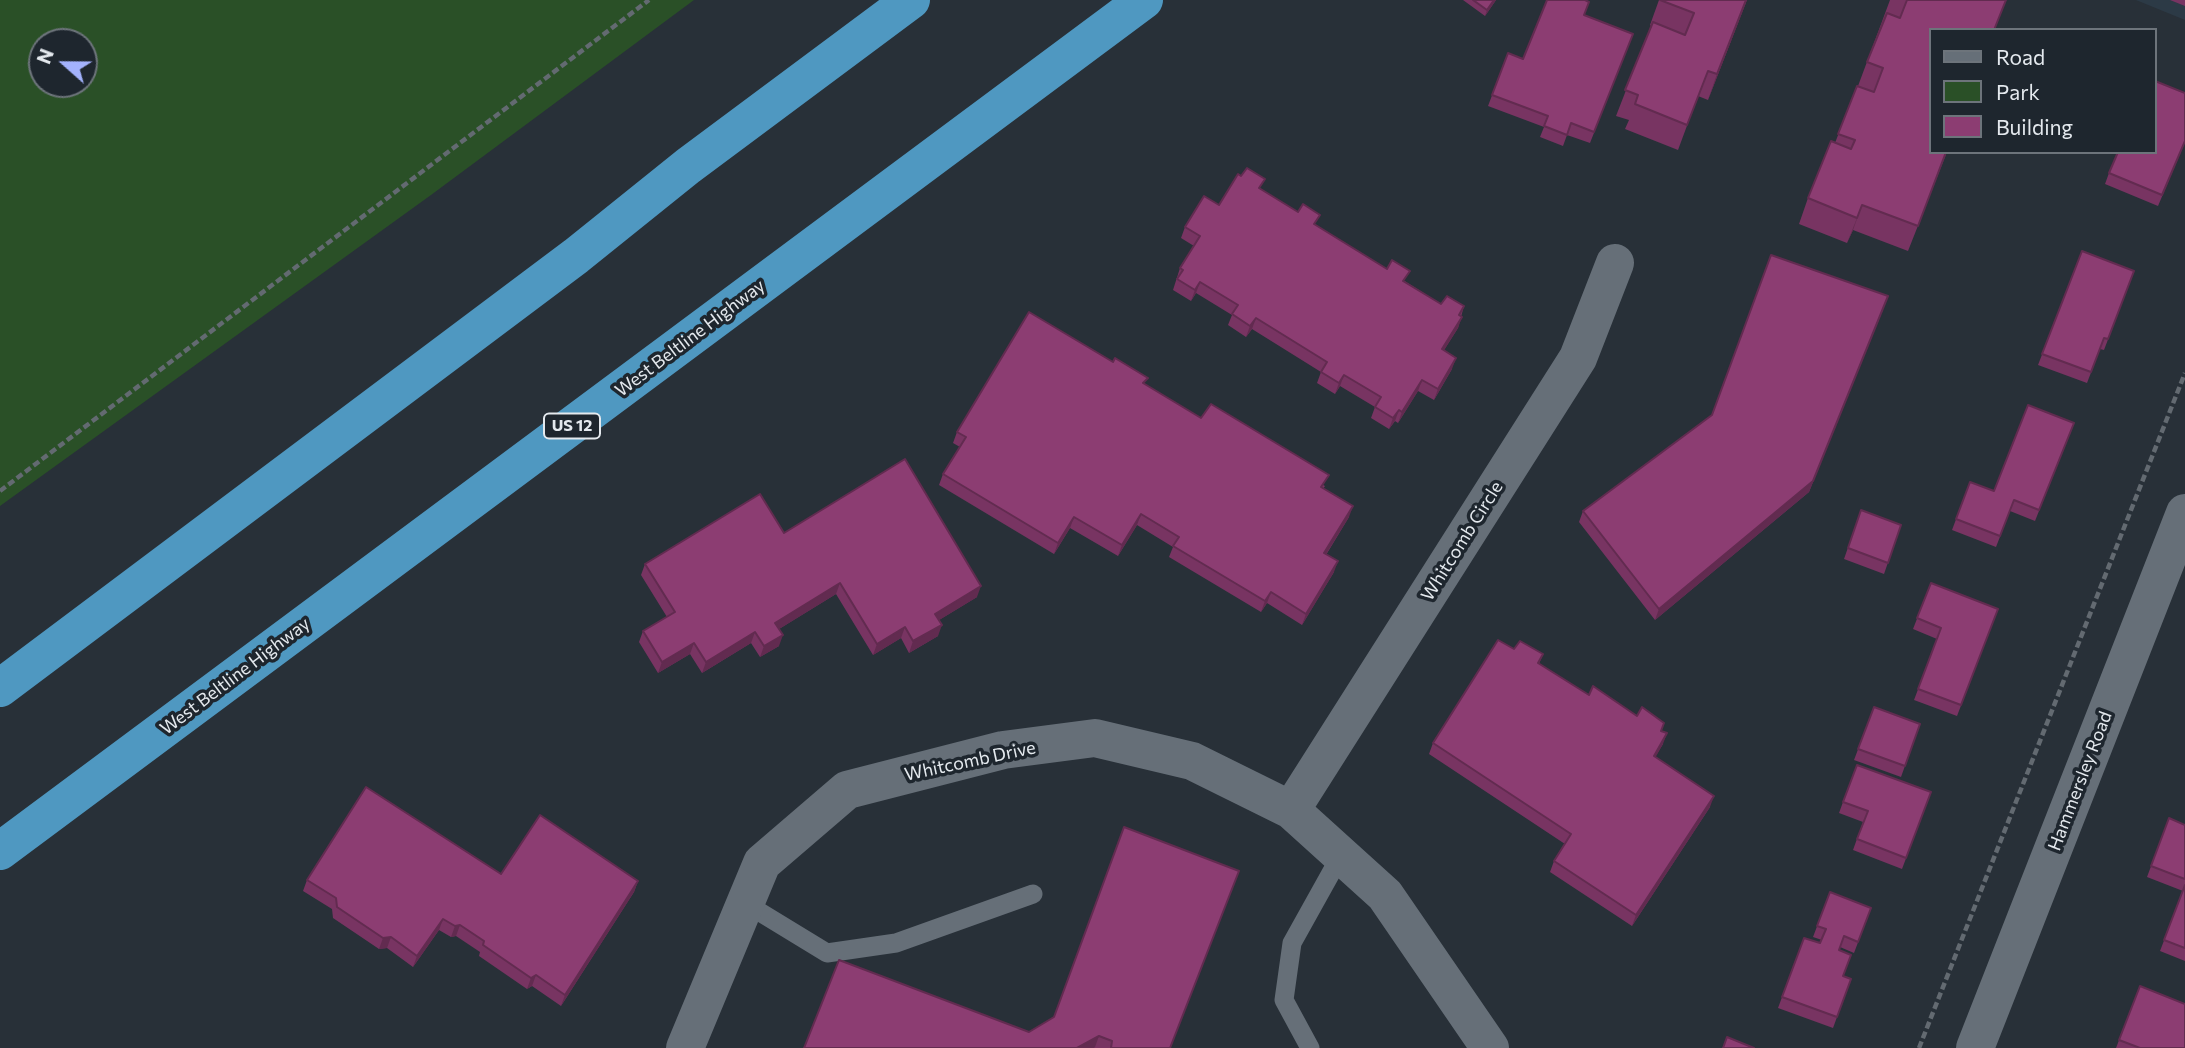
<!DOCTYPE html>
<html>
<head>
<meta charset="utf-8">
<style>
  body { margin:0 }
  #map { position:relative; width:2185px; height:1048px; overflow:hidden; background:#283038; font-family:Commissioner,sans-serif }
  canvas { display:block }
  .legend { position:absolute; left:1929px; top:28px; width:228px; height:126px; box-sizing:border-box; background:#1e262e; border:2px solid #6d747b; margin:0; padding:9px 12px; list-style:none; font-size:21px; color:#e4e9ee }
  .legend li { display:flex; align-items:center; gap:14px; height:35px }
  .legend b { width:35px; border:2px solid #6d747b }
  .north { position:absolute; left:28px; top:28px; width:70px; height:70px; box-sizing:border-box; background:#1e262e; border:2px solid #6d747b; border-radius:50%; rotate:291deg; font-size:19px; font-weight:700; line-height:28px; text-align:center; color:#e4e9ee }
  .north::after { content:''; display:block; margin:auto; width:24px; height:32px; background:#a3b2fd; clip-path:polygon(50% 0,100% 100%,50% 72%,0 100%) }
</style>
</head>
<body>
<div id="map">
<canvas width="2185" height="1048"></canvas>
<ul class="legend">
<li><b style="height:9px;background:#666f78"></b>Road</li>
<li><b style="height:19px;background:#2a5027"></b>Park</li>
<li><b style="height:19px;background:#8c3d72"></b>Building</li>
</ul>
<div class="north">N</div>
</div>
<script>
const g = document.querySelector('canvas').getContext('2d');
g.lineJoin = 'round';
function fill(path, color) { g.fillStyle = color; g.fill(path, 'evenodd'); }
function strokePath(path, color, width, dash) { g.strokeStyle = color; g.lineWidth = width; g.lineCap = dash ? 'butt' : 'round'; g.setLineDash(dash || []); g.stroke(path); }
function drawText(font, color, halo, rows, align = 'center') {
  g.font = font + ' Commissioner,sans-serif'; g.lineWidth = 7; g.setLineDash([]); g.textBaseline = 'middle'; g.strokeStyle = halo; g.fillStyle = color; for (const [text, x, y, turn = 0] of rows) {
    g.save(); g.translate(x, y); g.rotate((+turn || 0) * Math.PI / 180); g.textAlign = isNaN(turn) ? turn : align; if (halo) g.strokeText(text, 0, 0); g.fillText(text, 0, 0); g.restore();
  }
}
const built = new Path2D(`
  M2136 0H2185V20Z`);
const green = new Path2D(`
  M0 0H694L431 195 0 506ZM42 42H84V84H42Z`);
const path = new Path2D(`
  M0 491 649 0
  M1919 1048 2185 373`);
const service = new Path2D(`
  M745 903 827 953 896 943 1033 894
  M1310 1048 1284 1000 1292 943 1341 855`);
const minor = new Path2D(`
  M1291 810 1578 358 1615 263
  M685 1048 762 863 847 790 1003 750 1095 738 1192 761 1291 810 1385 895 1490 1048`);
const tertiary = new Path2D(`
  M1975 1048 2185 513`);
const motorway = new Path2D(`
  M0 688 576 256 688 166 911 0
  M0 851 1144 0`);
const wall = new Path2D(`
  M1463 0H1496L1485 16Z
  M1659 0H1747L1708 100 1698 96 1678 150 1625 129 1629 120 1616 116 1651 26 1650 25Z
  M1890 0H2006L1931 152H1947L1908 251 1853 230 1847 243 1799 224 1808 198 1835 143 1857 86H1858Z
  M2170 0H2185V6Z
  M1584 15 1633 34 1590 143 1567 135 1563 146 1540 137 1544 127 1488 106 1508 53 1523 59Z
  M2185 142 2158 206 2105 184 2109 173Z
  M1261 190 1441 304 1464 306 1458 328 1444 350 1452 369 1434 400 1418 391 1398 423 1395 421 1389 429 1371 418 1375 407 1340 386 1335 394 1317 383 1321 372 1252 329 1246 337 1228 325 1232 315 1196 293 1191 301 1173 290 1180 268 1194 246 1181 238 1185 227Z
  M2082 251 2134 271 2104 350 2100 349 2087 383 2038 365Z
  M1884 307 1809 492 1655 620 1579 522 1583 511Z
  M1145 384 1201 418 1325 486 1323 489 1349 517 1326 555 1334 572 1302 625 1267 603 1261 612 1169 557 1173 547 1137 525 1118 556 1070 528 1054 554 939 485 943 474 960 447 953 443 957 432Z
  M2074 423 2035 521 2010 511 1996 547 1952 530 1970 482 1994 491Z
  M1861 510 1901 525 1884 574 1844 559Z
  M784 533 977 597 939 620 938 636 909 653 901 638 873 655 836 594 779 629V646L760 657 751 643 702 673 690 654 658 673 639 642 643 631 667 617 641 575 645 564Z
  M1931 583 1998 609 1957 716 1914 700 1937 639 1913 629Z
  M1514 649 1543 654 1539 664 1589 695 1661 731 1663 744 1655 757 1710 807 1632 926 1550 872 1554 861 1565 844 1429 754 1433 743Z
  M1874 707 1920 724 1901 777 1854 760Z
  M1931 792 1902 869 1853 850 1863 822 1839 813 1843 802Z
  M2169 818 2185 825V961L2160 951 2183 891 2147 877Z
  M501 874 638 881 634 892 561 1006 532 986 527 989 479 956 480 952 456 936 451 937 439 930 413 967 387 948 379 949 333 918 332 909 303 891 307 880Z
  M1830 892 1871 908 1854 953 1840 947 1839 950 1843 976 1851 979 1833 1028 1778 1008 1804 938 1820 943 1822 940 1813 937Z
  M2140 986 2185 1048H2116Z
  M1054 1017 1171 1048H804L1029 1032Z`);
const shadedWall = new Path2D(`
  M1494 0H1496L1485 16 1487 10Z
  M1747 0 1708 100 1717 74Z
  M1862 205 1853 230 1847 243 1857 218Z
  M1200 282 1196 293 1191 301 1195 290Z
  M1884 307 1809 492 1655 620 1659 609Z
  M1462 317 1458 328 1438 360 1442 349Z
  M1256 318 1252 329 1246 337 1250 326Z
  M1456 358 1452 369 1434 400 1438 389Z
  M1344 375 1340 386 1335 394 1339 383Z
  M1422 380 1418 391 1398 423 1402 412Z
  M1399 410 1395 421 1389 429 1393 418Z
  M1353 506 1349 517 1320 564 1324 553Z
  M1141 514 1137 525 1118 556 1122 545Z
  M1074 517 1070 528 1054 554 1058 543Z
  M1338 561 1334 572 1302 625 1306 614Z
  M840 583 836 594 771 634 775 623Z
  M981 586 977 597 931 625 935 614Z
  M1271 592 1267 603 1261 612 1265 601Z
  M942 625 938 636 909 653 913 641Z
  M905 627 901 638 873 655 877 644Z
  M755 632 751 643 702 673 706 662Z
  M783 635 779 646 760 657 764 646Z
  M694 643 690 654 658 673 662 662Z
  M1667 733 1663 744 1650 767 1654 756Z
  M1714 796 1710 807 1632 926 1636 915Z
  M638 881 634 892 561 1006 565 995Z
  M443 919 439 930 413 967 417 956Z
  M460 925 456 936 451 937 455 926Z
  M391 937 387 948 379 949 383 938Z
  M536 975 532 986 527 989 531 978Z
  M1099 1036 1095 1047 1094 1048H1077Z`);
const building = new Path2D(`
  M1473 0H1494L1487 10Z
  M1547 0H1585L1589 2 1584 15 1633 34 1594 132 1571 123 1567 135 1544 126 1548 116 1492 95 1508 53 1523 59Z
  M1660 0H1746L1717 74 1708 71 1687 125 1635 104 1638 95 1625 90 1653 22 1685 35 1694 13Z
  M1907 0H2006L1994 30H1931V152H1946L1918 226 1862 205 1857 218 1808 198 1831 141 1851 149 1855 140 1838 134 1857 86 1874 92 1883 68 1867 62 1887 13 1900 18Z
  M2155 81 2185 93V141L2162 195 2109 173 2118 152H2155Z
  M1247 168 1265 179 1259 188 1298 212 1303 204 1320 215 1314 224 1387 269 1392 260 1410 271 1403 281 1441 304 1447 296 1464 306 1459 315 1462 317 1442 349 1456 358 1438 389 1422 380 1402 412 1399 410 1393 418 1375 407 1381 397 1344 375 1339 383 1321 372 1327 362 1256 318 1250 326 1232 314 1238 305 1200 282 1195 290 1177 279 1183 270 1180 268 1200 236 1185 227 1204 196 1219 205 1238 174 1241 176Z
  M2082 251 2134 271 2108 339 2104 338 2091 372 2042 354Z
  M1771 255 1888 296 1813 481 1659 609 1583 511 1712 415Z
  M1029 312 1113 362 1115 358 1148 378 1143 383 1201 418 1211 404 1329 475 1321 487 1353 506 1324 553 1338 561 1306 614 1271 592 1265 601 1173 546 1179 537 1141 514 1122 545 1074 517 1058 543 943 474 966 437 957 432Z
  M2028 405 2074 423 2039 510 2014 500 2000 536 1956 519 1970 482 1994 491Z
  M905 459 981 586 935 614 942 625 913 641 905 627 877 644 840 583 775 623 783 635 764 646 755 632 706 662 694 643 662 662 643 631 675 612 645 564 760 494 784 533Z
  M1861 510 1901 525 1888 563 1848 548Z
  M1931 583 1998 609 1961 705 1918 689 1941 628 1917 618Z
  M1498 640 1514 649 1520 641 1543 654 1538 663 1589 695 1593 686 1637 716 1642 707 1664 723 1661 731 1667 733 1654 756 1714 796 1636 915 1554 861 1571 834 1433 743Z
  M1874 707 1920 724 1905 766 1858 749Z
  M1857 765 1931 792 1906 858 1857 839 1868 811 1843 802Z
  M366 787 501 874 540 815 638 881 565 995 536 975 531 978 483 945 484 941 460 925 455 926 443 919 417 956 391 937 383 938 337 907 336 898 307 880Z
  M2169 818 2185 825V879L2151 866Z
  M1124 827 1239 871 1170 1048H1111L1112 1041 1099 1036 1077 1048H804L839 960 1029 1032 1054 1017Z
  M2185 885V948L2164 940Z
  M1830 892 1871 908 1858 942 1844 936 1839 950 1851 955 1843 976 1851 979 1837 1017 1782 997 1804 938 1820 943 1826 929 1817 926Z
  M2140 986 2185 1004V1048H2140L2119 1040Z
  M1727 1037 1754 1048H1723Z`);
const shields = [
  [572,426,56]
];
const shieldNames = [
  ["US 12",572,426]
];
const streetNames = [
  ["West Beltline Highway",690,338,-37],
  ["Whitcomb Circle",1462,541,-58],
  ["West Beltline Highway",235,676,-37],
  ["Whitcomb Drive",970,761,-12],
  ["Hammersley Road",2080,781,-69]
];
fill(built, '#2c3a46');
fill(green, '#2a5027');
strokePath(path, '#636a71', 4.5, [7, 3.5]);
strokePath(service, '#666f78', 19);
strokePath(minor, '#666f78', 38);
strokePath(tertiary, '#666f78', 38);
strokePath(motorway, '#4f98c1', 38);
fill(wall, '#783462');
fill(shadedWall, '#622b50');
fill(building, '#8c3d72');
strokePath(building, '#622b50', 2);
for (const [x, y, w] of shields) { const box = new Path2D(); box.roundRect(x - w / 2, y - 12.5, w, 25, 5); g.fillStyle = '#1e262e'; g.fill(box); strokePath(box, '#e4e9ee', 2); }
drawText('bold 16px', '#e4e9ee', null, shieldNames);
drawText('18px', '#e4e9ee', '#1e262e', streetNames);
</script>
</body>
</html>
